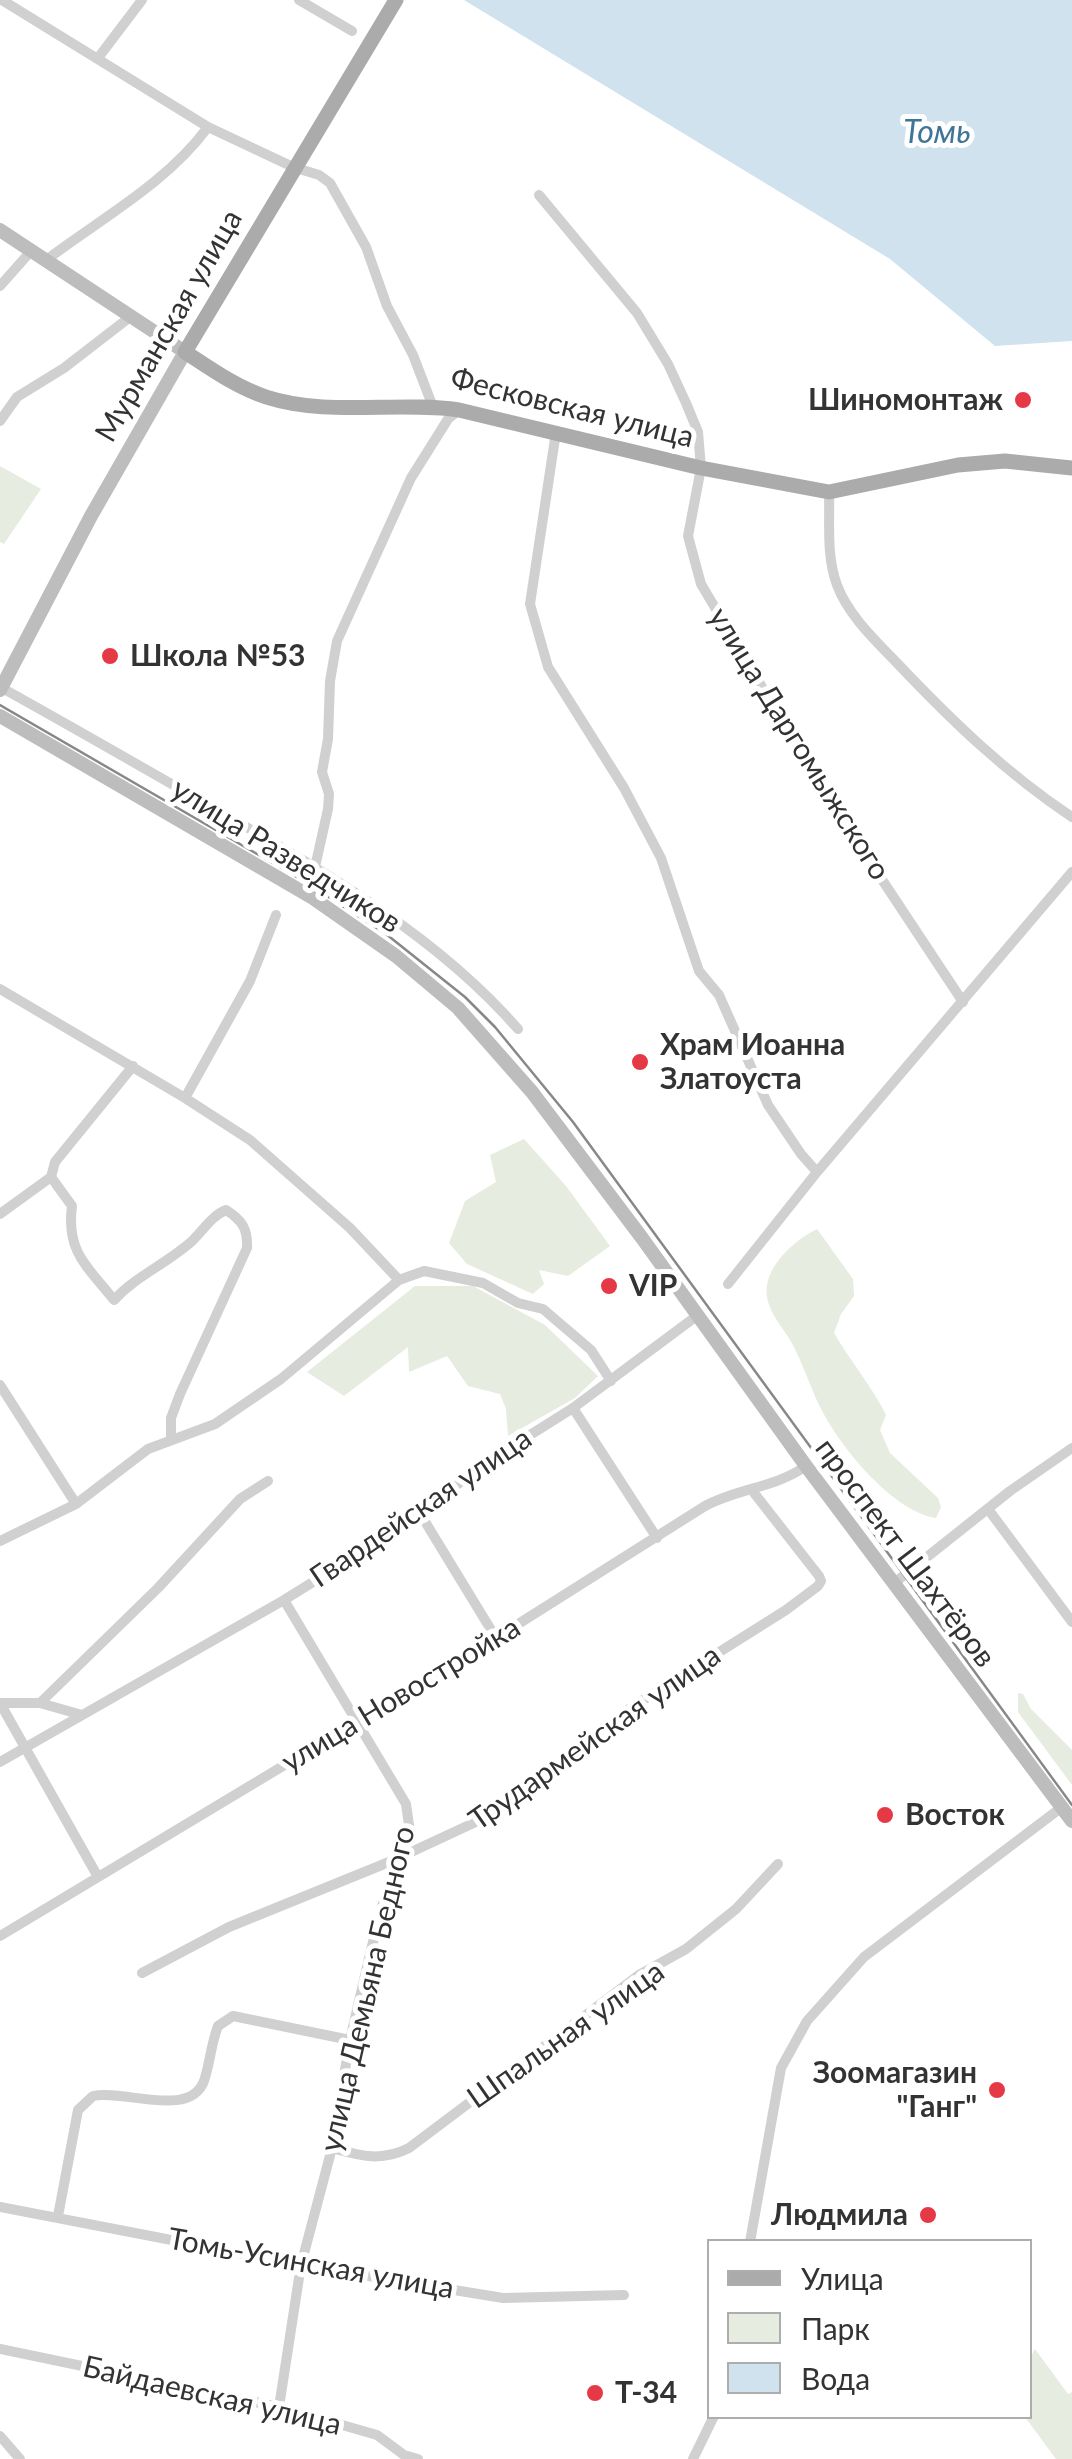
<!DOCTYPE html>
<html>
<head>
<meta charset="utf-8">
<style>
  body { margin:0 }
  #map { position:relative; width:1072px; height:2459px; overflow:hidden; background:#fff; font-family:Lato,sans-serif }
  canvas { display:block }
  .legend { position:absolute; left:707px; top:2239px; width:325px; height:180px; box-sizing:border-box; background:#fff; border:2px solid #adadad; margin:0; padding:12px 18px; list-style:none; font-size:30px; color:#333 }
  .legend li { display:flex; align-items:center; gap:20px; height:50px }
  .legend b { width:50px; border:2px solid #adadad }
</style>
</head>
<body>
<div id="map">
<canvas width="1072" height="2459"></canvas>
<ul class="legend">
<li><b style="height:12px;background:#ababab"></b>Улица</li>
<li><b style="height:28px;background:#e6ecdf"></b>Парк</li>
<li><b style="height:28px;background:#cfe2ee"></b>Вода</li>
</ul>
</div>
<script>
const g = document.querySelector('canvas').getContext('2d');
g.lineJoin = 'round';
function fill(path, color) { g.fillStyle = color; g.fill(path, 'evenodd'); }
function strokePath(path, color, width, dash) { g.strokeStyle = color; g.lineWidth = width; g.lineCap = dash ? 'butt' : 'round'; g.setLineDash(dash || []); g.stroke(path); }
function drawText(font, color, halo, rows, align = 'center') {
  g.font = font + ' Lato,sans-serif'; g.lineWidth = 10; g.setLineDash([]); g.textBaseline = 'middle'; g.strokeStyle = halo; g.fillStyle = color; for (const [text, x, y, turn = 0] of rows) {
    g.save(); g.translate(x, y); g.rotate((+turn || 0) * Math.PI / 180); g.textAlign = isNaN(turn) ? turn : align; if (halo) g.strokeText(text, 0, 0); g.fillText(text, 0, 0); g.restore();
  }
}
const green = new Path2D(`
  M0 466 41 489 4 544 0 542Z
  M524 1139 566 1186 610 1246 568 1276 539 1270 544 1284 533 1294 467 1264 449 1243 465 1201 496 1182 490 1155Z
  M817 1229 853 1279 854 1296 841 1314 834 1333C850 1361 872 1386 886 1415L880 1430 890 1453 938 1498 941 1507 936 1518C890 1511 832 1438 815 1396 808 1380 802 1363 794 1347 784 1327 763 1309 767 1285 771 1261 797 1239 817 1229Z
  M415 1286H473L545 1325 598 1376 575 1398 508 1436 506 1409 500 1394 468 1386 447 1356 409 1372 408 1347 344 1396 307 1372Z
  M1018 1693 1023 1694 1031 1709 1072 1750V1785L1018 1712Z
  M1035 2349 1068 2394 1072 2392V2459H1056L1025 2417 1030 2416V2358Z`);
const water = new Path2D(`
  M464 0H1072V341L995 346 890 259Z`);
const street = new Path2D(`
  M2 0 208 127 293 167 319 175 330 183 366 247 387 306 413 355 433 407
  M299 0 352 31
  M98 58 142 0
  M539 195 637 313 668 364 686 403 698 432 701 468 688 536 701 584 826 795 963 1002
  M45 261C100 219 166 184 208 127
  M0 286 31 251
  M0 421 17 397 64 368 130 317
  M556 432 530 604 548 667 624 788 661 858 699 971 719 995 768 1105 801 1154 817 1172
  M829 492C830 522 826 556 837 585 848 615 876 641 898 664 951 720 1007 774 1072 817
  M2 688C76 729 149 771 222 813 328 874 437 936 518 1029
  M315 867 328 809 329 794 322 772 328 739 330 681 337 641 411 478 448 419 459 410
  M0 989 185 1098 250 1140 350 1228 399 1280
  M185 1098 250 981 276 915
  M51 1177 72 1206C66 1252 87 1266 114 1300 136 1276 166 1264 191 1242 202 1232 211 1216 226 1210 242 1220 248 1229 247 1248L180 1394 171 1418V1439
  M0 1214 51 1177 55 1162 133 1066
  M728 1284 817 1172 1072 872
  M0 1385 76 1504
  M573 1408 657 1538
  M988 1509 1072 1622
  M421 1515 496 1638
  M0 1541 76 1504 148 1449 215 1424 281 1379 399 1280 424 1271 483 1283 518 1303 543 1309 591 1350 611 1381
  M893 1584 1010 1491 1072 1448
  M0 1703 98 1877
  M0 1703H40L82 1715
  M40 1703 158 1588 240 1499 268 1481
  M0 1762 284 1600 421 1515 476 1469 573 1408 698 1315
  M0 1936 496 1638 705 1506C738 1488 775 1488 806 1466
  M142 1973 229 1927 394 1860 480 1820 516 1798 621 1714 786 1610 818 1586 821 1581 819 1576 751 1489
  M332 2148C361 2156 381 2162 409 2148L639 1975 686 1949 736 1909 778 1864
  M0 2207 301 2265 503 2298 624 2295
  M58 2216 78 2110 93 2096C123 2089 190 2119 204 2081 210 2063 211 2044 218 2026L233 2016 350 2040
  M750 2242 781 2068 807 2021 864 1957 1062 1807
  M0 2349 279 2407 377 2435 404 2455 418 2459
  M279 2407 301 2265 332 2148 350 2040 371 1950 394 1860 406 1845 409 1825 406 1804 284 1600
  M0 2436 20 2459
  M693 2459 714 2416`);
const secondary = new Path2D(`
  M0 230 185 352 91 516 0 690
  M0 716 313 898 396 956 458 1008 532 1092 642 1238 806 1466 1072 1821`);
const primary = new Path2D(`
  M396 0 185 352C211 369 236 387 266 397 328 417 396 401 459 410L701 468 829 492 958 465 1005 461 1072 468`);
const tram = new Path2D(`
  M0 705 302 880 386 934 465 997 495 1027 573 1122 1072 1805`);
const markers = [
  [1023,400,10,"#e63946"],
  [110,656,10,"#e63946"],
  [640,1062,10,"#e63946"],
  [609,1286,10,"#e63946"],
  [885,1815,10,"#e63946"],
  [997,2090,10,"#e63946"],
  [928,2215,10,"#e63946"],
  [595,2393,10,"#e63946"]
];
const streetNames = [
  ["Мурманская улица",169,326,-60],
  ["Фесковская улица",572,408,14],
  ["улица Даргомыжского",799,744,58],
  ["улица Разведчиков",286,856,32],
  ["Гвардейская улица",421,1508,-34],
  ["проспект Шахтёров",905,1553,53],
  ["улица Новостройка",401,1695,-31],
  ["Трудармейская улица",595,1738,-35],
  ["улица Демьяна Бедного",368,1989,-77],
  ["Шпальная улица",566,2035,-35],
  ["Томь-Усинская улица",311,2264,10],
  ["Байдаевская улица",212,2396,13]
];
const poiNames = [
  ["Шиномонтаж",1003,400,"right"],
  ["Школа №53",130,656],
  ["Храм Иоанна",660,1045],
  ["Златоуста",660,1079],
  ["VIP",629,1286],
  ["Восток",905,1815],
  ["Зоомагазин",977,2073,"right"],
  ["\"Ганг\"",977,2107,"right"],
  ["Людмила",908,2215,"right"],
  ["T-34",615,2393]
];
const waterNames = [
  ["Томь",937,133]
];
fill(green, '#e6ecdf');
fill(water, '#cfe2ee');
strokePath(street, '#d0d0d0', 10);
strokePath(secondary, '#bdbdbd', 14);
strokePath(primary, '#ababab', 15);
strokePath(tram, '#888', 2.5);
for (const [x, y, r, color] of markers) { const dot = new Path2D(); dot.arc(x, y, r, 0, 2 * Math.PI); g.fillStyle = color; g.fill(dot); strokePath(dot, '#fff', 4); }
drawText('30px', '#333', '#fff', streetNames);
drawText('bold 30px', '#333', '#fff', poiNames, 'left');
drawText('italic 32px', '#3f7597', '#fff', waterNames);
</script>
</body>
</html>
